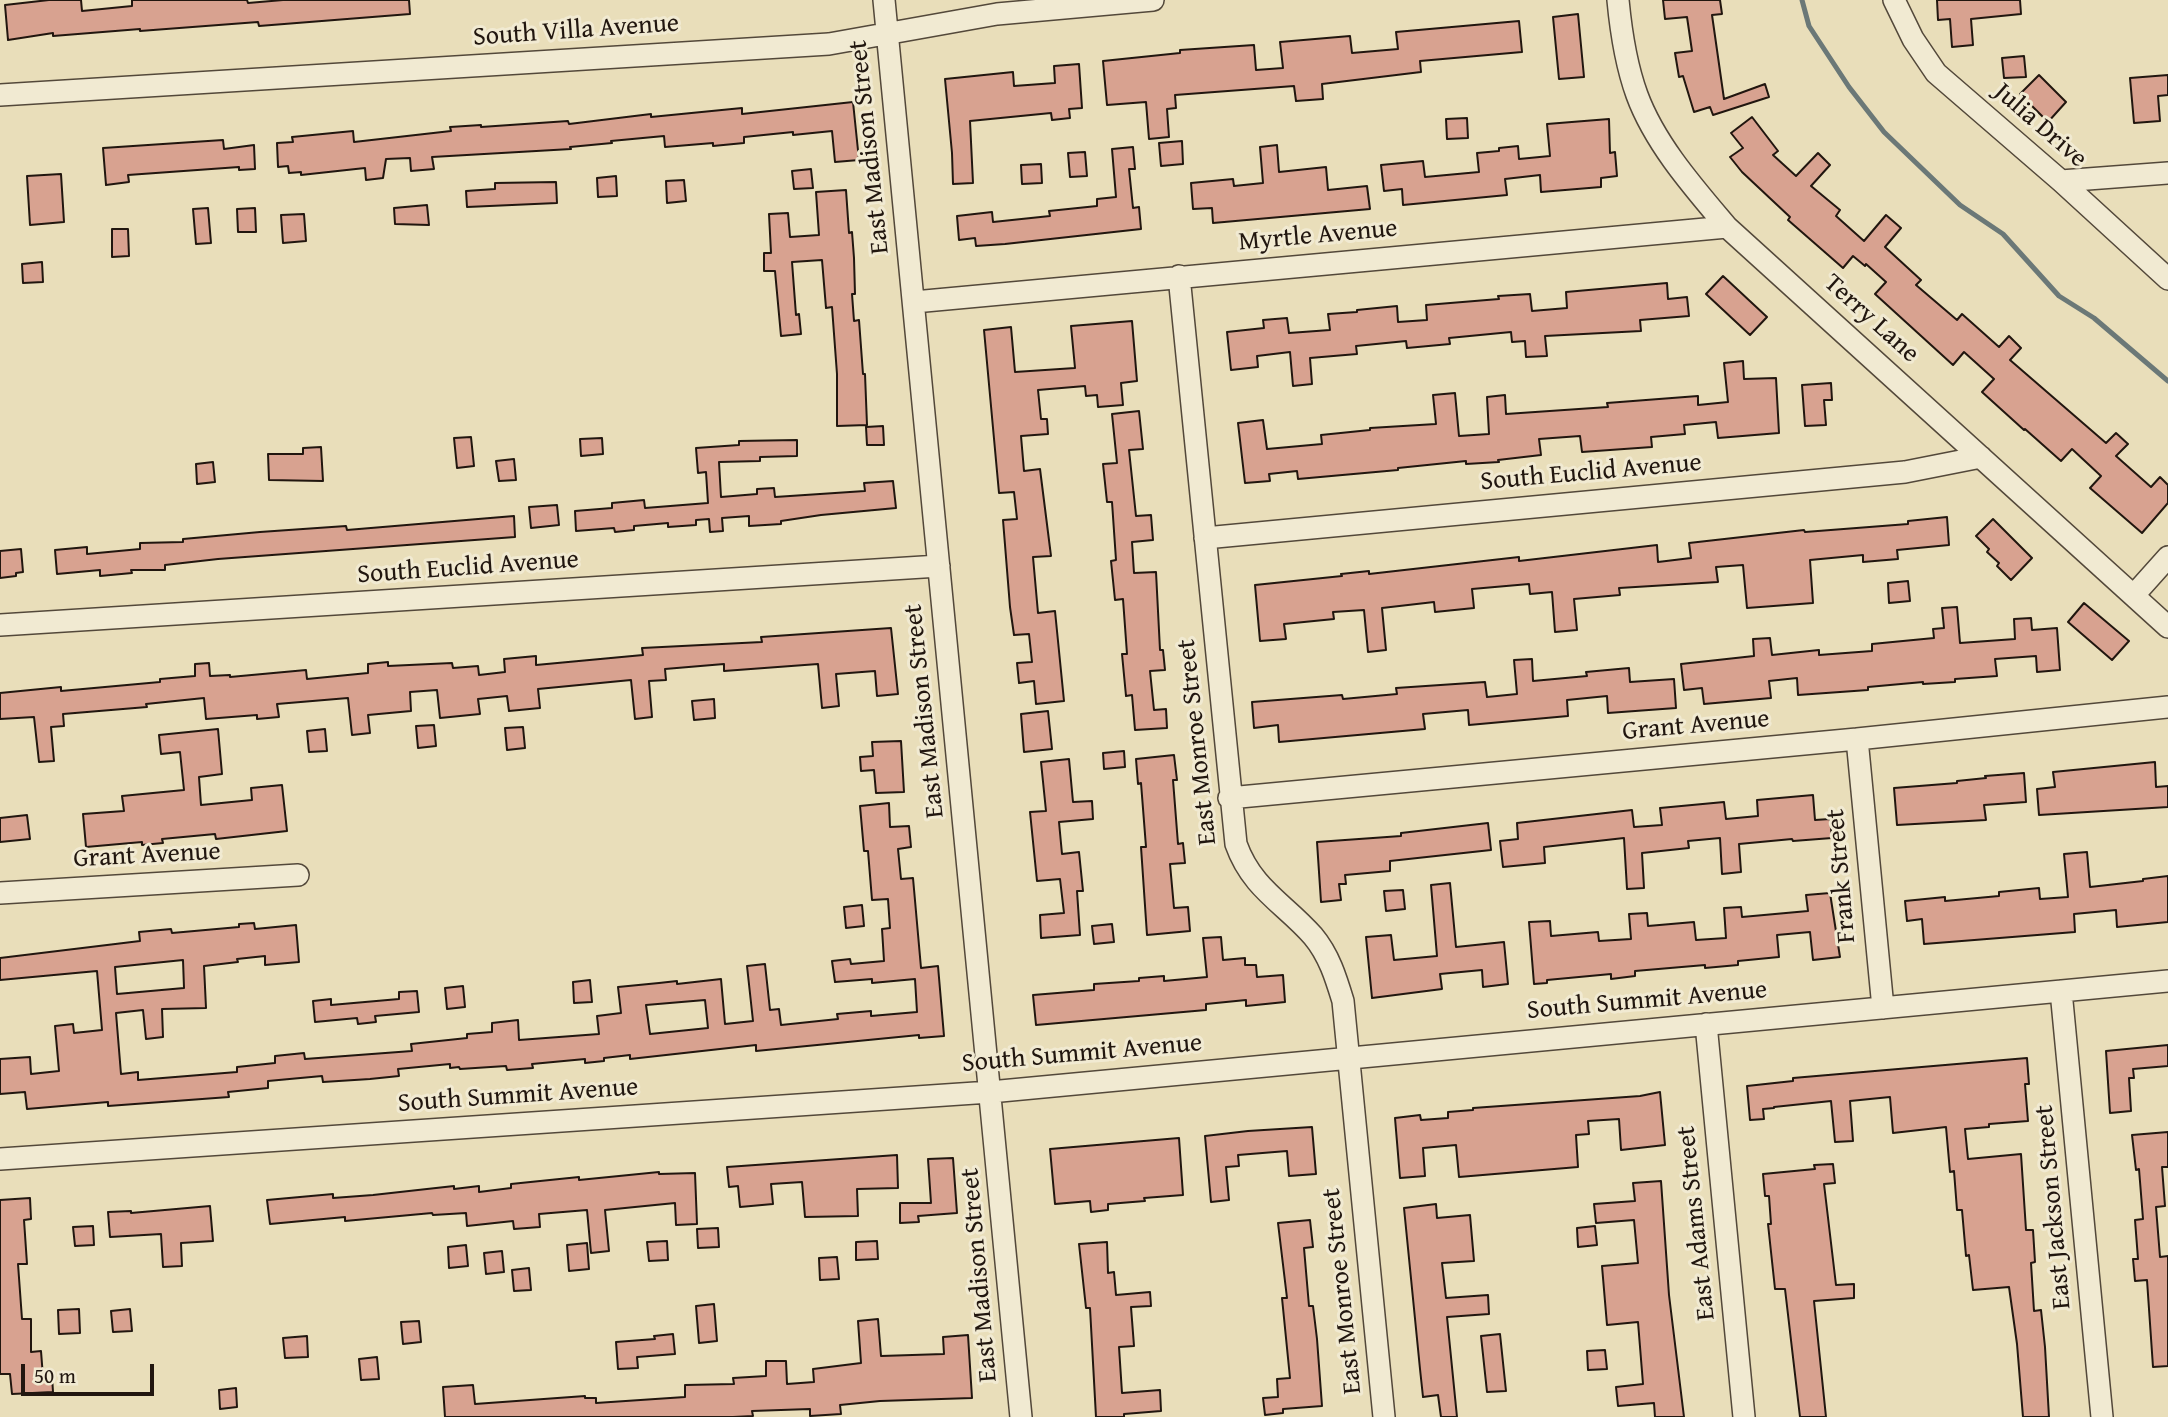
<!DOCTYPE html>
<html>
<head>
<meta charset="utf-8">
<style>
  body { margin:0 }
  #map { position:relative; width:2168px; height:1417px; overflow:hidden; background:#e9deba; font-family:"Gentium Book Plus",serif }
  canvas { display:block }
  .scale { position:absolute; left:21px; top:1364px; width:133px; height:32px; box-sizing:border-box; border:4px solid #21160f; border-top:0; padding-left:9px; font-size:21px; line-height:24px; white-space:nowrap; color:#21160f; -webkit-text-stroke:5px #f1ead2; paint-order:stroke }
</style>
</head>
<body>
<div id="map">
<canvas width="2168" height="1417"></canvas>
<div class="scale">50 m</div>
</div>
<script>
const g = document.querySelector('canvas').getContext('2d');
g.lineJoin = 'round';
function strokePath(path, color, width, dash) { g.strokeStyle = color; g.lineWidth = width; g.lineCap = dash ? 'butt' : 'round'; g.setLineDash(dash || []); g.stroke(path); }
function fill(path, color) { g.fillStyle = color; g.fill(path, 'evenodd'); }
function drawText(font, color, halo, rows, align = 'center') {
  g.font = font + ' "Gentium Book Plus",serif'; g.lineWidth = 6; g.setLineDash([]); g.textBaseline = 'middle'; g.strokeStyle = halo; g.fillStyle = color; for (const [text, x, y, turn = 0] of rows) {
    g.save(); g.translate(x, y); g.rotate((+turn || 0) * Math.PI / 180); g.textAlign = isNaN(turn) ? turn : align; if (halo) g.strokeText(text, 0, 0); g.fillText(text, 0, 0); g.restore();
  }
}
const stream = new Path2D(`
  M1802 0 1809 26 1849 87 1884 132 1960 205 2003 234 2059 296 2094 318 2168 381`);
const building = new Path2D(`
  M49 0H81L82 11 132 6V0H247L248 3 283 0H409L410 14 259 26 258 22 140 31V29L53 36V33L8 40 5 5Z
  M1663 0H1720L1722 14 1712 15 1724 99 1765 84 1769 97 1713 115 1710 107 1694 112 1683 76 1679 77 1675 53 1692 51 1687 17 1665 19Z
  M1937 0H2020L2021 14 1971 19 1973 45 1952 47 1950 19 1938 20Z
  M1578 14 1584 77 1559 79 1553 17Z
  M1519 21 1522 52 1420 61 1421 72 1322 84 1323 99 1296 101 1294 86 1175 95 1176 108 1167 109 1169 137 1149 139 1146 102 1107 105 1103 61 1180 53V50L1254 45 1256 70 1283 68 1280 42 1350 36 1352 53 1398 49 1396 32Z
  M2024 56 2026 77 2004 78 2002 58Z
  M1079 64 1082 108 1069 109 1070 118 1052 120 1051 113 970 121 973 183 953 184 952 153 945 79 1013 72 1014 86 1055 83 1054 66Z
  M2039 75 2066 102 2048 122 2020 94Z
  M2168 75V95L2158 96 2160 121 2134 123 2130 78Z
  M853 102 859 160 835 162 832 131 793 135V132L744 137V143L713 146V143L665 147 664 136 611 141 612 143 570 147 571 149 432 157 434 169 411 171 410 158 386 159 383 178 366 180 365 168 301 175V172L289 173 288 166 278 167 277 143 293 142 292 137 353 131 354 142 451 131 450 127 481 125V127L568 121 569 124 651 114V117L742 108V114Z
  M1752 117 1778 151 1773 155 1796 176 1818 153 1830 165 1811 186 1840 210 1836 216 1864 241 1886 215 1901 228 1885 247 1921 280 1916 285 1957 320 1962 314 1999 347 2009 336 2021 348 2010 360 2106 443 2116 433 2128 444 2116 456 2151 487 2160 477 2168 485V503L2142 533 2090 488 2101 476 2072 449 2061 461 2025 429 2024 430 1982 392 1994 379 1964 352 1953 365 1875 294 1886 282 1866 264 1865 266 1853 256 1843 268 1788 220 1790 217 1742 172 1730 157 1743 148 1731 133Z
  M1467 118 1468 138 1447 139 1446 119Z
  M1609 119 1610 153 1615 152 1617 176 1601 178V187L1541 192 1540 175 1505 179 1507 195 1403 205 1402 189 1384 191 1381 165 1423 161 1425 177 1479 172 1477 153 1499 151V148L1518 146 1519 159 1550 156 1547 124Z
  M223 140 224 149 254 145 255 169 239 170V167L128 175 129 182 106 185 103 148Z
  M1182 141 1183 164 1161 166 1159 143Z
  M1277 145 1279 172 1326 167 1328 190 1367 186 1370 209 1213 223 1212 208 1193 209 1191 183 1233 179 1234 186 1263 183 1260 147Z
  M1133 147 1135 169H1129L1133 208 1139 207 1141 229 1005 244 976 246 975 238 959 240 957 216 992 212 993 222 1050 216 1049 211 1097 206V199L1116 197 1112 149Z
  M1085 152 1087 176 1070 177 1068 153Z
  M1041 164 1042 183 1022 184 1021 165Z
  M811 169 813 188 794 189 792 171Z
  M61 174 64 222 30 225 27 176Z
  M616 176 617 196 598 197 597 178Z
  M684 180 686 201 667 203 666 181Z
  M556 182 557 203 467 207 466 191 495 189V183Z
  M846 190 849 233 852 232 854 258 855 294H852L854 321 859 320 863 374H865L867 425 837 426V374L832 307 826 308 822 260 792 262 796 315 799 314 801 334 781 336 775 271H764V253H771L769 214 788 213 790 237 819 235 816 192Z
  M427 205 429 225 395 224 394 208Z
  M208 208 211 243 196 244 193 209Z
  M255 208 256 232H238L237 209Z
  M304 214 306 241 283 243 281 215Z
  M112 229H128L129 256 112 257Z
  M42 262 43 282 23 283 22 264Z
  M1723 276 1767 317 1750 335 1706 294Z
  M1667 283 1668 299 1687 297 1689 316 1640 320 1641 331 1545 336 1547 356 1526 357 1525 341 1512 342 1511 332 1449 338 1450 344 1407 348 1406 341 1356 346 1357 354 1310 358 1312 384 1293 386 1290 352 1257 356 1258 367 1231 370 1227 332 1264 328 1263 320 1287 318 1289 333 1330 330 1328 314 1357 312V310L1397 306 1398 322 1427 320 1426 305 1499 299 1498 296 1530 294 1532 311 1567 308 1566 292Z
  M1132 321 1137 381 1121 383 1123 405 1098 407 1097 395 1086 396 1085 386 1038 390 1041 419H1047L1048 434 1021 436 1024 471 1040 469 1051 556 1033 557 1038 613 1055 611 1064 701 1036 704 1034 681 1019 683 1017 663 1032 662 1029 634 1014 635 1010 607 1003 520 1017 519 1014 492 999 493 984 330 1011 327 1015 372 1075 368 1071 326Z
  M1743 361 1744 379 1776 378 1779 433 1718 438 1716 422 1684 425 1685 434 1651 437 1652 447 1582 452 1580 436 1539 439 1541 455 1498 460 1499 462 1466 464V461L1398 468V470L1298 479 1297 471 1269 474 1270 481 1245 483 1238 423 1263 420 1267 449 1322 444 1321 435 1370 430V428L1436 424 1433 395 1455 393 1459 436 1489 434 1487 397 1505 395 1506 414 1608 407 1607 403 1698 396V405L1728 402 1724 363Z
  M1831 383 1832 400H1824L1826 425 1805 426 1802 385Z
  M1139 411 1143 449 1129 450 1136 516 1151 515 1153 540 1132 542 1134 573 1156 572 1160 650H1163L1165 670 1150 671 1154 710 1166 709 1167 728 1135 730 1132 695 1126 696 1122 654H1127L1123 599 1115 600 1111 561 1116 560 1112 502H1107L1103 464 1117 463 1112 414Z
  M883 426 884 445H867L866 427Z
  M471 437 474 466 457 468 454 438Z
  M602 438 603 454 581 456 580 439Z
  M797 440V456L760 457V461L719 462 721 497 757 494V489L774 488 775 497 865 491 864 483 893 481 896 508 821 515 781 521V524L749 526V516L722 518 723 531 710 532 709 519 696 520V525L668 527V523L634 526V530L615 532 614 528 576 531 575 511 612 508V503L644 500 645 508 708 503 706 472 698 473 696 448 739 445V441Z
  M321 447 323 481 269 480 268 454H303V448Z
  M514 459 516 480 499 481 496 461Z
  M213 462 215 482 197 484 196 464Z
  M557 505 559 525 531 528 529 507Z
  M514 516 515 537 218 559 165 565V570H131L132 573 100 576V570L57 574 55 550 87 547V554L140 549V543L183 542V539L260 532 346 526 347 530Z
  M1947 517 1949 545 1897 550 1898 559 1863 562V555L1810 560 1813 603 1747 608 1743 565 1716 567 1718 582 1619 588 1620 595 1574 599 1577 630 1555 632 1552 592 1530 594 1529 584 1472 589 1474 608 1435 612 1434 602 1382 608 1386 650 1368 652 1364 610 1333 612 1334 619 1284 624 1286 639 1260 641 1255 585 1342 576 1341 574 1369 571V574L1519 557V561L1657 545 1658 562 1691 558 1689 543 1804 530 1805 532 1908 524V521Z
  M1993 519 2032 558 2011 580 1997 566 1999 563 1987 552 1989 549 1976 536Z
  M21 549 23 572 16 573V576L0 578V551Z
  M1908 581 1910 601 1889 603 1888 583Z
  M2084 603 2129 641 2112 660 2068 622Z
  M1957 607 1960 643 2015 639 2014 619 2031 618 2032 630 2057 628 2060 670 2037 672 2036 656 1995 659 1997 676 1955 679V682L1923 684V682L1868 687V690L1798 695 1797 678 1769 681 1771 698 1704 704 1702 688 1684 690 1681 664 1754 656 1753 639 1770 638 1772 655 1819 650V655L1872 651V644L1934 638 1933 629 1944 628 1942 608Z
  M891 628 898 694 877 696 875 671 836 674 839 706 822 708 818 664 724 671V664L665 669 666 680 649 681 652 717 635 719 631 680 538 689 540 708 509 711 507 696 478 699 480 714 440 718 437 690 410 692 411 711 368 715 370 733 352 735 348 698 277 704 279 717 257 719V715L206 719 204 698 146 704 147 707 63 714 64 726 51 727 54 761 39 762 34 717 0 719V693L61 687V691L160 682V679L195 676V664L209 663 210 676 230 675V677L306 670 307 679 368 673V664L388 662V666L452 663 453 668 478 666 479 675 505 672 504 659 536 656V665L643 655 642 648 762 642 761 637Z
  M1532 659 1533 681 1587 676 1586 672 1629 668 1630 682 1674 679 1676 708 1608 713 1607 696 1567 700 1568 716 1469 725 1468 710 1423 714 1425 729 1279 742 1278 725 1254 728 1252 702 1342 695 1343 699 1397 694 1396 688 1485 682 1487 697 1517 694 1514 660Z
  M714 699 715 718 694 720 692 701Z
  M1048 711 1052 749 1024 752 1021 714Z
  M434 725 436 746 418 748 416 726Z
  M523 727 525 748 507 750 505 728Z
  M218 729 222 774 199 777 201 805 252 800 251 788 282 785 287 831 216 839 215 834 162 839 163 843 142 845V842L86 847 83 814 124 811 122 796 184 790 180 752 161 754 159 735Z
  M325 729 327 751 309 752 307 731Z
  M901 741 904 792 876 793 874 770 861 771 860 757 873 756 872 742Z
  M1124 751 1125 767 1104 769 1103 753Z
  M1174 755 1177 780H1173L1178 844 1183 843 1185 863 1170 864 1174 908 1188 907 1190 931 1147 935 1141 847H1146L1141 783 1138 784 1136 759Z
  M1069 759 1073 802 1092 801 1093 819 1059 822 1062 854 1079 852 1083 891H1077L1080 935 1041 938 1040 915 1064 913 1060 879 1037 881 1030 812 1046 811 1041 762Z
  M2155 762 2156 787 2168 786V807L2039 815 2037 789 2055 787 2053 772Z
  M2024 773 2026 802 1984 805 1986 820 1897 825 1894 788 1957 783V781L1986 778 1985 776Z
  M1813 795 1815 820 1830 819 1832 838 1793 841 1792 839 1739 844 1741 872 1722 874 1720 838 1688 841 1689 848 1642 853 1644 888 1627 889 1624 838 1544 847 1545 863 1503 867 1500 841 1518 839 1517 823 1632 810 1634 827 1662 825 1660 808 1724 802 1726 819 1758 816 1757 800Z
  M889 803 890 827 909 826 911 847 898 849 901 879 913 878 921 968 938 966 944 1036 919 1038V1035L756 1051V1045L630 1059V1055L604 1058V1061L585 1063V1059L532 1064 533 1068 507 1070 506 1066 460 1069 459 1067 450 1068V1064L398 1069 399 1076 370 1079 323 1082 322 1076 268 1081V1088L228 1092 229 1097 108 1106V1102L27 1109 25 1092 0 1094V1059L30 1057 31 1074 59 1071 55 1026 73 1024 74 1033 102 1030 97 971 0 980V958L140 941 139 932 171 929 172 933 239 927V924L254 923 255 929 296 925 299 962 265 965V956L237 959 238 962 204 966 206 1008 162 1009 163 1037 146 1039 143 1010 116 1013 121 1074 138 1072V1080L237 1072V1067L275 1063V1056L304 1053 305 1059 412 1051 411 1044 467 1038V1034L492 1032V1023L518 1020 519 1040 599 1034 597 1016 621 1013 618 987 659 983 677 981V984L721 979 725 1024 753 1021 747 966 765 964 770 1010 779 1009 781 1025 838 1019 837 1014 871 1011V1016L917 1012 915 979 872 983V979L835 982 832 961 850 959 851 964 884 961 882 929 890 928 888 899 872 900 868 851H864L860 806ZM183 960 184 988 117 994 115 967ZM705 1000 708 1028 650 1034 646 1005Z
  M27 815 30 839 0 842V818Z
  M1488 823 1491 850 1390 861V871L1345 875 1346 884H1339L1341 900 1321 902 1317 842 1401 836V833Z
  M2087 852 2090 887 2143 881V879L2168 876V922L2117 927 2116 910 2074 914 2075 932 1924 944 1922 919 1907 921 1905 901 1945 897V901L1999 896V892L2039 888 2040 899 2068 897 2064 854Z
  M1450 883 1456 947 1504 942 1508 984 1483 987 1482 970 1440 974 1442 989 1372 998 1366 937 1391 935 1394 960 1437 956 1431 885Z
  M1403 890 1405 909 1386 911 1384 891Z
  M1830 893 1840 957 1813 960 1810 932 1777 935 1779 957 1738 961V965L1705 968V965L1635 971V976L1611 979V974L1547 980V983L1534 984 1529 922 1550 921 1551 936 1598 932 1599 941 1631 939 1629 914 1647 913 1648 926 1694 922 1696 940 1726 938 1724 908 1741 907 1742 917 1808 911 1806 895Z
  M862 905 864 926 846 928 844 907Z
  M1112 924 1114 942 1094 944 1092 926Z
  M1221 937 1223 960 1245 958V965H1256L1257 977 1283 975 1285 1002 1246 1006V1000L1206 1004V1010L1036 1025 1033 995 1094 990V984L1139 981V978L1164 976V981L1207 977 1203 938Z
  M590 980 592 1002 574 1003 573 982Z
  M463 986 465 1007 447 1009 445 988Z
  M417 991 419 1012 375 1016 376 1022 358 1024 357 1018 315 1022 313 1001 331 999V1005L399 999V992Z
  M2168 1045V1066L2133 1069 2134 1078H2129L2131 1111 2110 1113 2106 1051Z
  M2027 1058 2029 1084H2025L2028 1121 1989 1124V1127L1965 1129 1968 1159 2021 1154 2026 1230H2033L2035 1262 2031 1263 2034 1311 2041 1310 2045 1347 2049 1417H2023L2017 1344 2009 1287 1973 1290 1969 1255 1966 1256 1962 1210H1957L1954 1171 1950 1172 1946 1127 1893 1133 1890 1097 1850 1101 1853 1141 1835 1142 1831 1101 1774 1107V1108L1763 1109 1764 1119 1750 1120 1747 1086 1793 1081V1078Z
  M1660 1092 1665 1145 1621 1150 1619 1119 1588 1121 1589 1134 1576 1135 1578 1167 1459 1177 1456 1145 1423 1148 1425 1176 1400 1178 1395 1118 1420 1115 1421 1120 1448 1118V1112L1473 1110V1108L1640 1096Z
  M1312 1127 1316 1174 1289 1176 1287 1151 1238 1155 1239 1166 1226 1167 1229 1200 1211 1202 1205 1136 1248 1131Z
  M2168 1132V1167H2162L2165 1206 2156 1207 2160 1257 2168 1256V1366L2153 1367 2147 1280 2135 1281 2133 1259H2138L2135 1220 2143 1219 2139 1169 2136 1170 2132 1135Z
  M1179 1138 1183 1195 1144 1198 1145 1201 1108 1204V1210L1091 1212 1090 1201 1055 1204 1050 1149Z
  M897 1155 898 1188 857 1189 858 1216 805 1217 802 1182 771 1184 773 1204 740 1207 738 1186 729 1187 727 1167Z
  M953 1158 957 1213 918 1216 919 1222 900 1223V1203H931L928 1159Z
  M1833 1164 1835 1183 1824 1184 1836 1285 1854 1284V1298L1814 1301 1826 1417H1800L1785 1289H1775L1768 1224H1771L1769 1196H1765L1763 1174 1815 1169 1814 1165Z
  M659 1172V1174L695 1173 697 1224 676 1225 675 1203 605 1210 609 1251 591 1253 587 1210 539 1214 540 1227 514 1229 513 1221 467 1226 466 1213 433 1215 432 1213 345 1221V1217L270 1224 267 1200 333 1194V1198L373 1195 454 1186V1189L479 1186V1192L511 1188V1184L579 1177V1180Z
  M1661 1181 1669 1295 1684 1417H1655L1654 1403 1618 1406 1616 1387 1643 1384 1638 1322 1607 1325 1602 1266 1638 1263 1634 1220 1596 1223 1594 1204 1635 1201 1633 1183Z
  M30 1198 31 1219 24 1220 27 1264H18L22 1319H31V1352L41 1351 43 1377 52 1376 53 1392 12 1394 10 1374H0V1200Z
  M1436 1204 1437 1218 1470 1215 1474 1261 1442 1263 1446 1298 1488 1295 1489 1314 1447 1317 1457 1417H1441L1438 1395 1423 1397 1420 1369 1404 1208Z
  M210 1206 213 1241 181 1243 182 1266 163 1267 161 1234 110 1237 108 1212 131 1211V1213Z
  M1310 1220 1313 1247 1304 1248 1309 1306H1313L1317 1339 1322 1406 1283 1409V1413L1265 1415 1263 1398 1278 1397 1277 1379 1290 1378 1282 1298H1287L1278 1223Z
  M93 1226 94 1245 75 1246 73 1227Z
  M1595 1226 1597 1245 1578 1247 1577 1228Z
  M718 1228 719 1247 698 1248 697 1229Z
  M667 1241 668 1260 649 1261 647 1242Z
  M877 1241 878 1259 856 1260V1242Z
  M1107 1242 1108 1273 1114 1272 1116 1295 1150 1292 1151 1306 1131 1307 1134 1346 1119 1347 1122 1393 1160 1390 1161 1411 1124 1414V1417H1096L1090 1308H1086L1079 1244Z
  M587 1243 589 1269 569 1271 567 1245Z
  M466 1245 468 1266 449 1268 448 1247Z
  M502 1251 504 1272 486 1274 484 1253Z
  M837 1257 839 1279 820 1280 819 1258Z
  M529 1268 531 1290 514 1291 512 1270Z
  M714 1304 717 1341 699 1343 696 1306Z
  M79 1309 80 1333 59 1334 58 1310Z
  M130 1309 132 1331 113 1332 111 1311Z
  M878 1319 881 1356 944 1354 943 1337 968 1335 972 1398 880 1401 840 1405 841 1414 810 1416V1409L752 1411 753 1416 733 1417H445L443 1387 473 1385 475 1404 585 1396V1398H596V1403L685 1397V1385L734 1384 733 1378 766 1376V1361H786L787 1384 814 1382 813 1369 861 1363 858 1321Z
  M419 1321 421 1342 403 1344 401 1322Z
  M673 1334 675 1354 637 1357 638 1368 618 1369 616 1342 655 1339 654 1336Z
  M1500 1334 1506 1391 1487 1392 1481 1336Z
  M307 1336 308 1357 285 1358 283 1338Z
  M1605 1350 1607 1369 1588 1370 1587 1351Z
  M377 1357 379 1379 361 1380 359 1359Z
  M236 1388 237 1407 220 1409 219 1390Z`);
const street = new Path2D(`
  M884 0 1021 1417
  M1618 0C1621 32 1626 65 1637 95 1655 144 1694 188 1727 227L2168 627
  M1894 0 1913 39 1936 73 2061 181 2168 279
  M0 95 829 44 997 14 1153 0
  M2061 181 2168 173
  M1179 276 1236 844C1252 889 1284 903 1313 936 1329 955 1336 978 1343 1001L1384 1417
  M914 302 1727 227
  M1205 538 1905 472 1981 457
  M2134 595 2168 557
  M0 625 939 566
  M1857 739 1883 1008
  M1229 798 1857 739 2168 707
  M0 893 298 875
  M2061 991 2102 1417
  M1706 1024 1744 1417
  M0 1159 990 1092 2168 981`);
const streetNames = [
  ["South Villa Avenue",576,31,-4],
  ["Julia Drive",2040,126,41],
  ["East Madison Street",870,147,-96],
  ["Myrtle Avenue",1318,236,-5],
  ["Terry Lane",1871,319,42],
  ["South Euclid Avenue",1591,473,-5],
  ["South Euclid Avenue",468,568,-4],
  ["East Madison Street",925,711,-96],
  ["Grant Avenue",1696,726,-5],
  ["East Monroe Street",1198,742,-96],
  ["Grant Avenue",147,856,-3],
  ["Frank Street",1842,876,-95],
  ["South Summit Avenue",1647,1001,-5],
  ["South Summit Avenue",1082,1054,-5],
  ["South Summit Avenue",518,1096,-4],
  ["East Jackson Street",2054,1207,-95],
  ["East Adams Street",1697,1223,-96],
  ["East Madison Street",980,1275,-95],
  ["East Monroe Street",1343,1291,-96]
];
strokePath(stream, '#6b7877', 5);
fill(building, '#d8a290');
strokePath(building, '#21160f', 2);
strokePath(street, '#53483a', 24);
strokePath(street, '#f1ead2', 21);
drawText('26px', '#21160f', '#f1ead2', streetNames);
</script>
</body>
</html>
